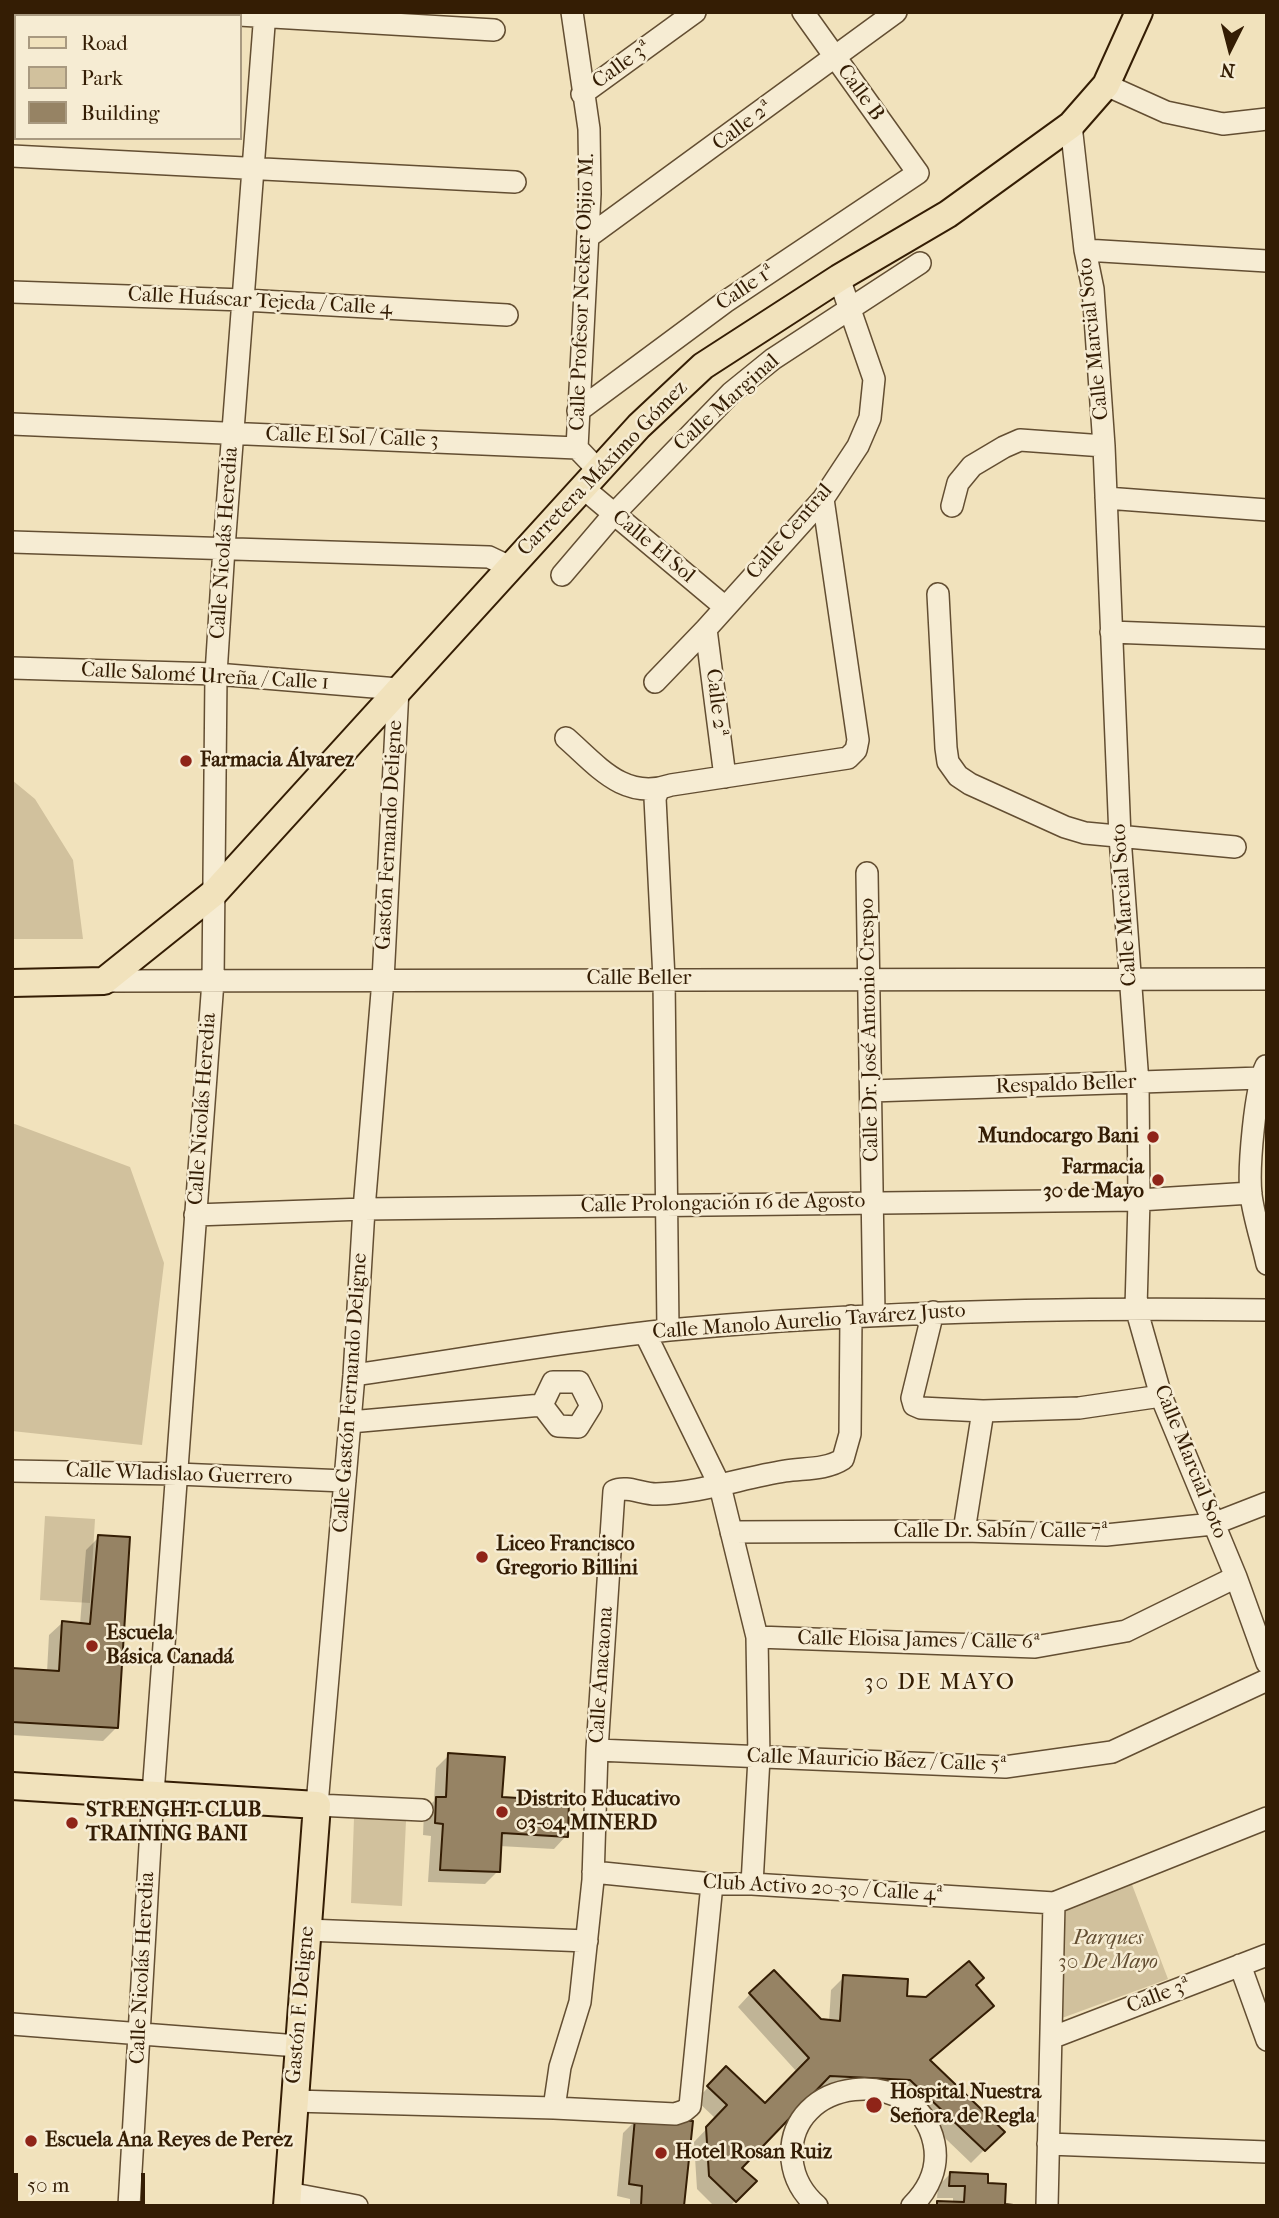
<!DOCTYPE html>
<html>
<head>
<meta charset="utf-8">
<style>
  body { margin:0 }
  #map { position:relative; width:1279px; height:2218px; overflow:hidden; background:#f1e2bc; font-family:"IM FELL French Canon",serif }
  canvas { display:block }
  .frame { position:absolute; inset:0; border:14px solid #341d04; pointer-events:none }
  .legend { position:absolute; left:14px; top:14px; width:228px; height:126px; box-sizing:border-box; background:#f6ecd3; border:2px solid #a89980; margin:0; padding:9px 12px; list-style:none; font-size:21px; color:#341d04 }
  .legend li { display:flex; align-items:center; gap:14px; height:35px }
  .legend b { width:35px; border:2px solid #a89980 }
  .north { position:absolute; left:1195px; top:14px; width:70px; height:70px; -webkit-text-stroke:5px #f6ecd3; paint-order:stroke; rotate:186deg; font-size:19px; font-weight:700; line-height:28px; text-align:center; color:#341d04 }
  .north::after { content:''; display:block; margin:auto; width:24px; height:32px; background:#341d04; clip-path:polygon(50% 0,100% 100%,50% 72%,0 100%) }
  .scale { position:absolute; left:14px; top:2173px; width:131px; height:32px; box-sizing:border-box; border:4px solid #341d04; border-top:0; padding-left:9px; font-size:21px; line-height:24px; white-space:nowrap; color:#341d04; -webkit-text-stroke:5px #f6ecd3; paint-order:stroke }
</style>
</head>
<body>
<div id="map">
<canvas width="1279" height="2218"></canvas>
<div class="frame"></div>
<ul class="legend">
<li><b style="height:9px;background:#f1e2bc"></b>Road</li>
<li><b style="height:19px;background:#d1c19d"></b>Park</li>
<li><b style="height:19px;background:#968364"></b>Building</li>
</ul>
<div class="north">N</div>
<div class="scale">50 m</div>
</div>
<script>
const g = document.querySelector('canvas').getContext('2d');
g.lineJoin = 'round';
function fill(path, color) { g.fillStyle = color; g.fill(path, 'evenodd'); }
function strokePath(path, color, width, dash) { g.strokeStyle = color; g.lineWidth = width; g.lineCap = dash ? 'butt' : 'round'; g.setLineDash(dash || []); g.stroke(path); }
function drawText(font, color, halo, rows, align = 'center') {
  g.font = font + ' "IM FELL French Canon",serif'; g.lineWidth = 5; g.setLineDash([]); g.textBaseline = 'middle'; g.strokeStyle = halo; g.fillStyle = color; for (const [text, x, y, turn = 0] of rows) {
    g.save(); g.translate(x, y); g.rotate((+turn || 0) * Math.PI / 180); g.textAlign = isNaN(turn) ? turn : align; if (halo) g.strokeText(text, 0, 0); g.fillText(text, 0, 0); g.restore();
  }
}
const green = new Path2D(`
  M12 780 35 799 73 860 83 939H12Z
  M12 1123 130 1167 164 1263 142 1445 12 1431Z
  M45 1516 95 1519 90 1603 40 1600Z
  M354 1818 406 1821 402 1906 351 1903Z
  M1131 1882 1168 1979 1062 2018V1905Z`);
const shadow = new Path2D(`
  M99 1537 116 1728 103 1741 12 1735V1669L47 1672 49 1635 62 1623 80 1624 86 1550Z
  M449 1755 500 1799 566 1836 554 1849 499 1846 498 1871 485 1884 428 1882 431 1836 423 1835 424 1811 434 1801 436 1768Z
  M844 1977 905 1997 927 1999 974 1985 979 2018 929 2061 1002 2132 971 2163 897 2092 816 2088 740 2168 754 2182 730 2206H714L697 2189 694 2142 716 2119 696 2100 726 2069 765 2105 797 2072 738 2007 750 1994 821 2021 829 2022 831 1990Z
  M636 2120 682 2206H630V2199L617 2196 623 2133Z
  M950 2174 986 2185 1003 2205 1010 2206H935L938 2203 953 2204V2198H937L938 2186Z`);
const building = new Path2D(`
  M98 1535 130 1537 118 1728 12 1722V1668L59 1671 62 1621 90 1624Z
  M448 1753 505 1757 502 1797 569 1801 568 1837 502 1833 500 1872 440 1870 443 1824 435 1823 436 1797H446Z
  M969 1961 984 1978 976 1985 994 2006 930 2060 1005 2132 985 2151 910 2080 830 2076 742 2168 757 2181 736 2202 709 2176 706 2127 727 2105 707 2086 726 2066 765 2103 809 2058 749 1993 774 1970 821 2019 840 2021 843 1975 908 1979 907 1996 926 1997Z
  M635 2118 693 2121 684 2206H641L642 2186 629 2184Z
  M950 2172 988 2174V2183L1006 2184 1005 2204 1022 2206H937V2201L964 2202 965 2186H949Z`);
const minor = new Path2D(`
  M188 12 494 30
  M572 12 589 129 590 194 577 448
  M1106 85 1166 112 1223 124 1267 119
  M582 94 695 12
  M1071 125 1085 250 1093 289 1104 446 1120 837 1138 1083 1139 1200 1136 1308 1161 1396 1236 1577 1267 1663
  M12 156 515 182
  M588 237 896 12
  M1085 250 1267 261
  M12 292 244 300 507 315
  M578 411 725 302 918 173 803 12
  M12 424 577 448 599 471
  M582 487 725 607
  M1106 498 1267 510
  M952 506 958 483 972 466 1004 447 1020 440 1104 446
  M12 542 489 557 510 567
  M562 575 614 514 731 393 773 359 920 263
  M938 594 946 748 948 762 958 776 970 784 1065 827 1085 833 1235 847
  M706 629 725 777
  M1111 632 1267 638
  M12 668 216 674 398 689 383 980 364 1209 354 1375 317 1805 422 1810
  M655 682 706 629 823 499 858 446 870 418 874 379 839 278
  M566 738C598 766 624 801 671 785L848 758 856 750 858 740 823 499
  M659 789 655 798 664 979 668 1330
  M867 873 874 1314
  M104 981 1267 979
  M1266 1066C1255 1088 1248 1169 1251 1195 1254 1218 1262 1241 1267 1264
  M871 1091 1261 1078
  M195 1215 364 1209 1139 1200 1251 1193
  M933 1312 912 1398 914 1405 921 1408 983 1411 1079 1408 1161 1396
  M645 1333 720 1486 757 1637 759 1758 752 1884
  M354 1375C459 1360 564 1341 669 1330 868 1311 1067 1307 1267 1310
  M553 1382H579L591 1406 578 1427 558 1426 542 1405Z
  M350 1422 542 1405
  M12 1471 177 1474 345 1481
  M964 1531 983 1411
  M731 1532 964 1531 1106 1535 1213 1524 1267 1503
  M757 1637 1035 1647 1126 1631 1236 1577
  M597 1750 1005 1767 1112 1752 1267 1680
  M593 1872 712 1884H752L1054 1903 1267 1818
  M307 1930 587 1941
  M1240 1965 1267 2040
  M12 2024 298 2046
  M1051 2038 1267 1955
  M293 2101 554 2108 675 2114 684 2111 690 2106 712 1884
  M554 2108 560 2067 580 2002 593 1880 597 1750 614 1491C626 1485 642 1494 656 1494 701 1493 741 1478 785 1471 804 1468 826 1470 843 1459L850 1434 851 1316
  M1048 2144 1267 2152
  M288 2193 357 2206
  M129 2206 153 1794 213 981 216 674 224 548 265 12
  M817 2206C803 2194 794 2178 792 2160 785 2076 917 2062 934 2143 939 2167 929 2189 912 2206
  M1047 2206 1054 1903`);
const major = new Path2D(`
  M12 983 104 981 215 892 639 426 703 366 839 278 948 214 1071 125 1106 85 1139 12
  M12 1786 317 1805 287 2206`);
const markers = [
  [186,761,7,"#8f2418"],
  [1153,1137,7,"#8f2418"],
  [1158,1180,7,"#8f2418"],
  [482,1557,7,"#8f2418"],
  [92,1646,7,"#8f2418"],
  [502,1812,7,"#8f2418"],
  [72,1823,7,"#8f2418"],
  [874,2105,9,"#8f2418"],
  [31,2141,7,"#8f2418"],
  [661,2153,7,"#8f2418"]
];
const streetNames = [
  ["Calle 3ª",622,65,-36],
  ["Calle B",860,93,54],
  ["Calle 2ª",743,126,-37],
  ["Calle 1ª",746,288,-34],
  ["Calle Profesor Necker Objio M.",583,292,-88],
  ["Calle Huáscar Tejeda / Calle 4",260,302,3],
  ["Calle Marcial Soto",1094,339,-96],
  ["Calle Marginal",727,403,-42],
  ["Calle El Sol / Calle 3",352,438,2],
  ["Carretera Máximo Gómez",603,469,-46],
  ["Calle Central",790,532,-49],
  ["Calle Nicolás Heredia",225,543,-86],
  ["Calle El Sol",653,547,40],
  ["Calle Salomé Ureña / Calle 1",205,677,3],
  ["Calle 2ª",716,703,83],
  ["Gastón Fernando Deligne",390,835,-87],
  ["Calle Marcial Soto",1125,905,-94],
  ["Calle Beller",639,979],
  ["Calle Dr. José Antonio Crespo",870,1030,-91],
  ["Respaldo Beller",1066,1085,-2],
  ["Calle Nicolás Heredia",203,1109,-86],
  ["Calle Prolongación 16 de Agosto",723,1204,-1],
  ["Calle Manolo Aurelio Tavárez Justo",809,1322,-4],
  ["Calle Gastón Fernando Deligne",351,1393,-86],
  ["Calle Marcial Soto",1190,1462,68],
  ["Calle Wladislao Guerrero",179,1475,2],
  ["Calle Dr. Sabín / Calle 7ª",1001,1532],
  ["Calle Eloisa James / Calle 6ª",919,1641,1],
  ["Calle Anacaona",602,1675,-86],
  ["Calle Mauricio Báez / Calle 5ª",877,1761,2],
  ["Club Activo 20-30 / Calle 4ª",823,1889,3],
  ["Calle Nicolás Heredia",143,1968,-87],
  ["Calle 3ª",1159,1996,-21],
  ["Gastón F. Deligne",301,2005,-85]
];
const poiNames = [
  ["Farmacia Álvarez",200,761],
  ["Mundocargo Bani",1139,1137,"right"],
  ["Farmacia",1144,1168,"right"],
  ["30 de Mayo",1144,1192,"right"],
  ["Liceo Francisco",496,1545],
  ["Gregorio Billini",496,1569],
  ["Escuela",106,1634],
  ["Básica Canadá",106,1658],
  ["Distrito Educativo",516,1800],
  ["03-04 MINERD",516,1824],
  ["STRENGHT CLUB",86,1811],
  ["TRAINING BANI",86,1835],
  ["Hospital Nuestra",890,2093],
  ["Señora de Regla",890,2117],
  ["Escuela Ana Reyes de Perez",45,2141],
  ["Hotel Rosan Ruiz",675,2153]
];
const parkNames = [
  ["Parques",1108,1939],
  ["30 De Mayo",1108,1963]
];
const neighbourhoodNames = [
  ["30 DE MAYO",940,1683]
];
fill(green, '#d1c19d');
fill(shadow, '#0003');
fill(building, '#968364');
strokePath(building, '#341d04', 2);
strokePath(minor, '#634e32', 24);
strokePath(major, '#341d04', 30);
strokePath(minor, '#f6ecd3', 21);
strokePath(major, '#f1e2bc', 26);
for (const [x, y, r, color] of markers) { const dot = new Path2D(); dot.arc(x, y, r, 0, 2 * Math.PI); g.fillStyle = color; g.fill(dot); strokePath(dot, '#f6ecd3', 2.5); }
drawText('21px', '#341d04', '#f6ecd3', streetNames);
drawText('bold 21px', '#341d04', '#f6ecd3', poiNames, 'left');
drawText('italic 21px', '#634e32', '#f6ecd3', parkNames);
g.letterSpacing = '2px';
drawText('23px', '#341d04', '#f6ecd3', neighbourhoodNames);
g.letterSpacing = '0px';
</script>
</body>
</html>
